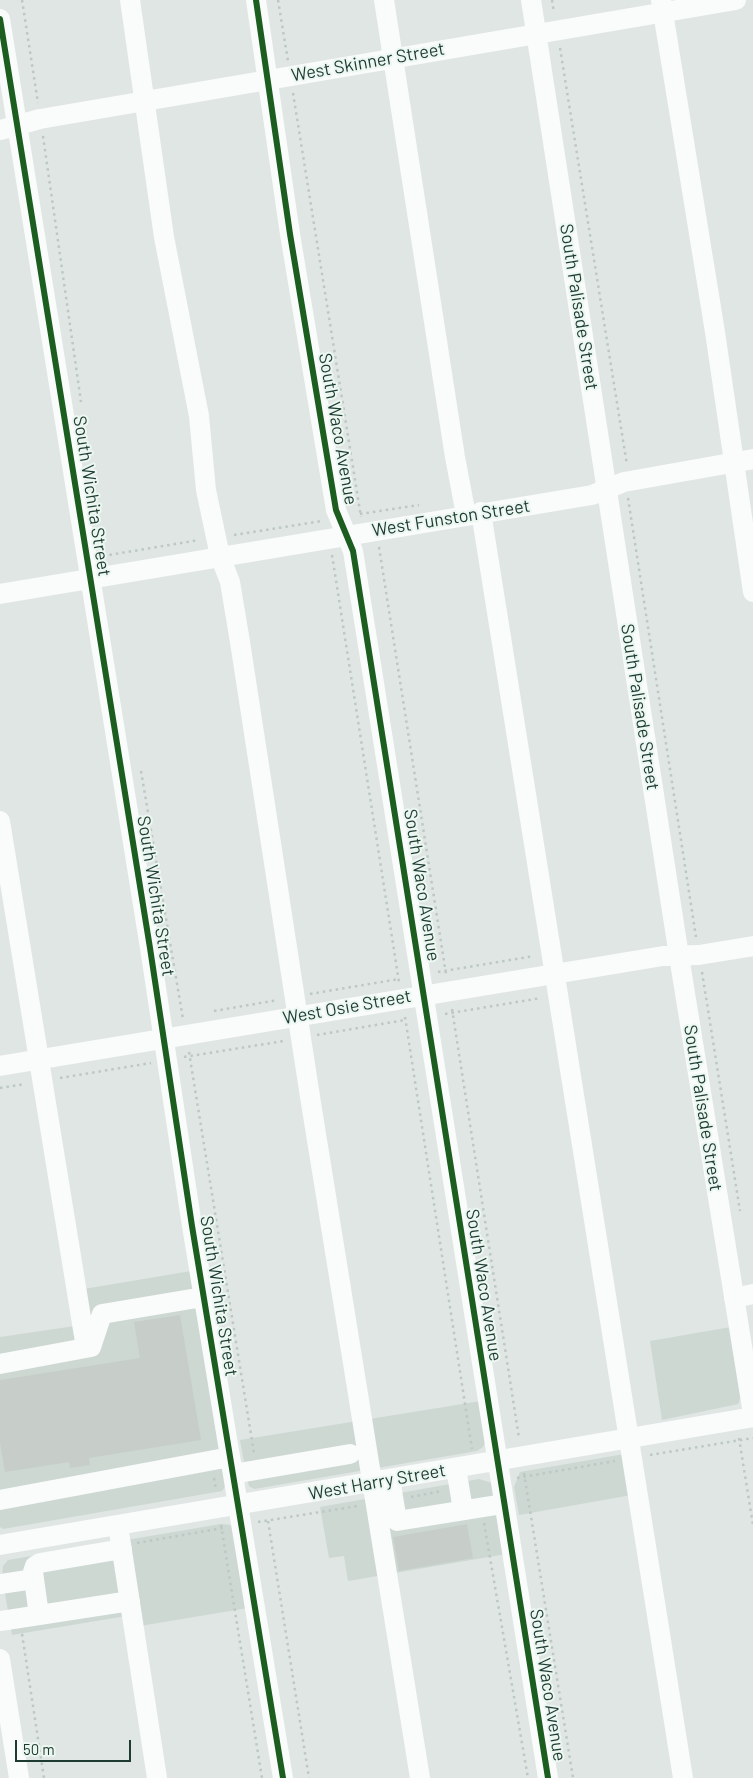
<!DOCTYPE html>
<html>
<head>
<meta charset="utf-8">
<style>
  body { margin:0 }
  #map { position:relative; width:753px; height:1778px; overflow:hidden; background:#e0e6e3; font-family:Barlow,sans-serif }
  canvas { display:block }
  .scale { position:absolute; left:15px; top:1740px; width:116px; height:22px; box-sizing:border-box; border:2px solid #1d3b31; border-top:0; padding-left:6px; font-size:15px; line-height:18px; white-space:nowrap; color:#1d3b31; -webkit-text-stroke:4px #ecf7f1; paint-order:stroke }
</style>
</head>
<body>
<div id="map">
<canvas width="753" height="1778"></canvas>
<div class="scale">50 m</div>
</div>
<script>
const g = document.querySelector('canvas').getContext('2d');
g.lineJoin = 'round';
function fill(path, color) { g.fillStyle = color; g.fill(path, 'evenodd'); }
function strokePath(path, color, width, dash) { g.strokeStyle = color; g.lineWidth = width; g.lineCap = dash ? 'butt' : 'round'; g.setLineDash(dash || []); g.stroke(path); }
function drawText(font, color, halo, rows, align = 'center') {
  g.font = font + ' Barlow,sans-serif'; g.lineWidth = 4; g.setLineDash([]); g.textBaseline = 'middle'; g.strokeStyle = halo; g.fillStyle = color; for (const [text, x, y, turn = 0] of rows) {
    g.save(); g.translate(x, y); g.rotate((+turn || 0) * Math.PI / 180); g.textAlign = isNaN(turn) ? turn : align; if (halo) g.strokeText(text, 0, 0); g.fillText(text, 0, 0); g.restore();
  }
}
const built = new Path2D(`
  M191 1271 226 1485 222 1491 3 1529 0 1527V1337L75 1326 84 1289Z
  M731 1327 741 1397 738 1404 662 1420 650 1341Z
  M481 1401 486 1440 483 1447 477 1451 254 1489 249 1486 247 1479 240 1440Z
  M636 1452 643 1493 519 1515 514 1487 520 1472Z
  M479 1479 492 1483 506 1554 348 1581 344 1556 329 1558 320 1507Z
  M221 1524 231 1525 235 1531 248 1608 134 1627 132 1615 12 1635 2 1576 3 1566 8 1560Z`);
const building = new Path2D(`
  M180 1315 201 1440 89 1458 90 1465 70 1468 69 1462 5 1472 0 1443V1380L140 1358 134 1322Z
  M467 1524 473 1558 399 1571 393 1537Z`);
const path = new Path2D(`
  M22 0 38 103
  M278 0 288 61
  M552 0 554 13
  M560 48 627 465
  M293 93 361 517
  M43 136 81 402
  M628 498 696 937
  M360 514 419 505
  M234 535 322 521
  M379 547 446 974
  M332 555 399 982
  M103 556 199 540
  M141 771 183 1019
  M438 972 534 956
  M702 972 740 1211
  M310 994 399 979
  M452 1009 519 1438
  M214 1011 278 1000
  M445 1014 541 998
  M405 1017 472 1449
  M317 1035 405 1020
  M189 1052 254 1453
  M184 1057 284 1041
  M60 1078 151 1063
  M0 1088 25 1084
  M739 1438 753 1525
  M650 1455 753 1438
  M524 1473 573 1778
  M214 1478 216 1490
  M517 1478 615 1461
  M411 1497 442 1491
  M268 1521 309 1778
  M258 1522 358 1506
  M484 1523 528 1778
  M221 1525 262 1778
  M137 1543 223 1528
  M22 1634 44 1778`);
const minor = new Path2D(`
  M130 0 164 237 199 416 206 490 220 556 230 582 240 642 311 1103 420 1778
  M256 0 290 234 336 510 353 551 548 1778
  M384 0 455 457 466 515
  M531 0 679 956 753 1414
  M661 0 715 332 753 592
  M0 19 150 948 192 1226 283 1778
  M0 130 40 119 736 0
  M481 512 683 1778
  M0 594 592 495 624 482 753 459
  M0 821 86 1348
  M0 1066 663 956 699 955 753 946
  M734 1298 753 1294
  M0 1364 91 1347 102 1314 203 1297
  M456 1468 463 1510
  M233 1474 350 1454
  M390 1479 397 1521 503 1504
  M0 1500 230 1457
  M118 1525 157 1778
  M0 1545 753 1417
  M0 1584 34 1579
  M39 1615 33 1572 35 1566 40 1563 122 1549
  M0 1621 130 1601
  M0 1659 19 1778`);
const cycleway = new Path2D(`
  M256 0 290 234 336 510 353 551 548 1778
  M0 19 150 948 192 1226 283 1778`);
const streetNames = [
  ["West Skinner Street",368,62,-10],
  ["South Palisade Street",579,307,81],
  ["South Waco Avenue",338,429,80],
  ["South Wichita Street",92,496,81],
  ["West Funston Street",451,518,-9],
  ["South Palisade Street",640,707,81],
  ["South Waco Avenue",422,885,81],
  ["South Wichita Street",156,896,81],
  ["West Osie Street",347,1007,-10],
  ["South Palisade Street",703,1108,81],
  ["South Waco Avenue",484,1285,81],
  ["South Wichita Street",219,1296,81],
  ["West Harry Street",377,1482,-10],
  ["South Waco Avenue",548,1685,81]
];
fill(built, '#cdd8d3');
fill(building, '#c7ceca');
strokePath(path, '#bdc8c5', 2.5, [2.5, 4]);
strokePath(minor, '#fafbfb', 20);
strokePath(cycleway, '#1b5e20', 6);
drawText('18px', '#1d3b31', '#ecf7f1', streetNames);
</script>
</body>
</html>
